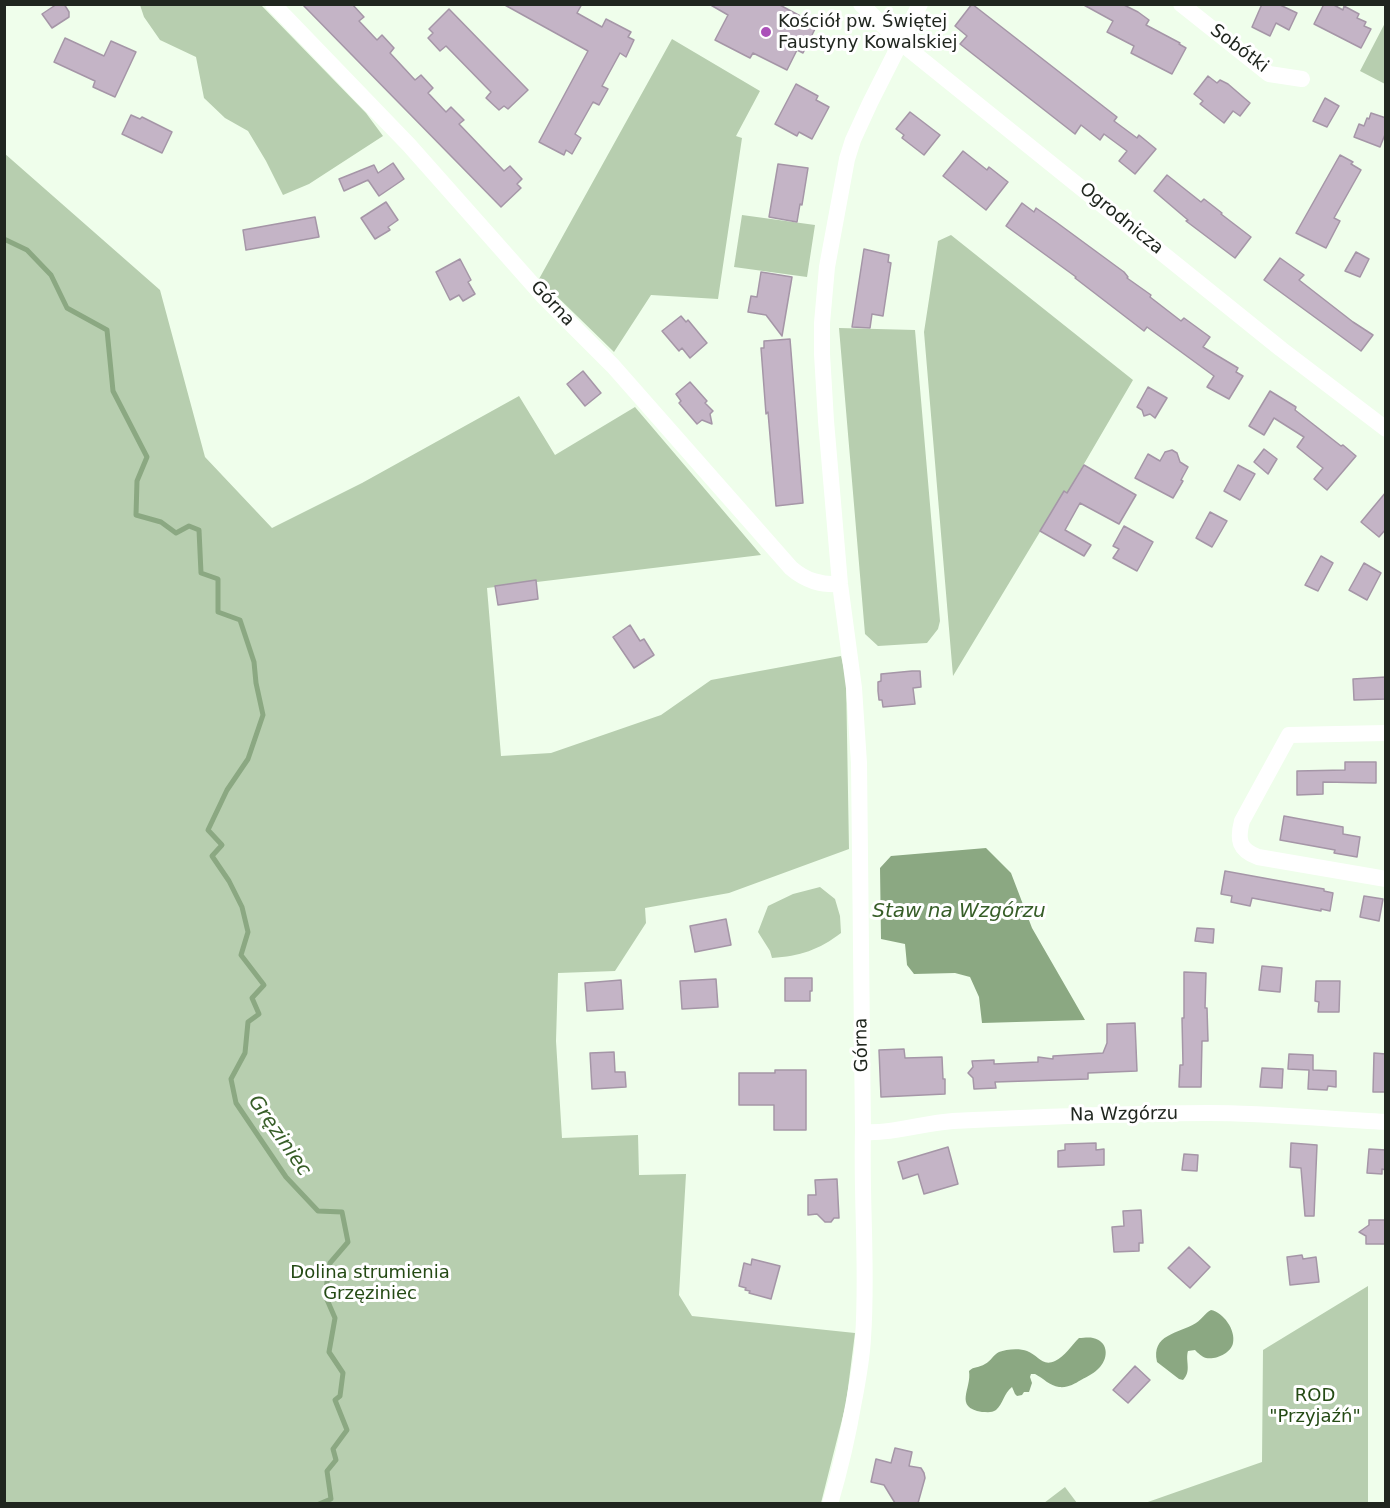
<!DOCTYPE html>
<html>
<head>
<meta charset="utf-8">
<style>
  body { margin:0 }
  #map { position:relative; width:1390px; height:1508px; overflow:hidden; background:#effeeb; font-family:"DejaVu Sans",sans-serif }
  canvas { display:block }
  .frame { position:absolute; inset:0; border:6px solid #20261f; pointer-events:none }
</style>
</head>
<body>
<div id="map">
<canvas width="1390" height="1508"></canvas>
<div class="frame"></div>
</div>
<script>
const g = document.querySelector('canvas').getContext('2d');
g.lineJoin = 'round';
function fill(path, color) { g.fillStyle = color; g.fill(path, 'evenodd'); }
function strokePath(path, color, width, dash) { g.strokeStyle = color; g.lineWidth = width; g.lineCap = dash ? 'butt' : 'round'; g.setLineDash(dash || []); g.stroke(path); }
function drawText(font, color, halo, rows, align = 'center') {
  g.font = font + ' "DejaVu Sans",sans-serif'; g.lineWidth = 6; g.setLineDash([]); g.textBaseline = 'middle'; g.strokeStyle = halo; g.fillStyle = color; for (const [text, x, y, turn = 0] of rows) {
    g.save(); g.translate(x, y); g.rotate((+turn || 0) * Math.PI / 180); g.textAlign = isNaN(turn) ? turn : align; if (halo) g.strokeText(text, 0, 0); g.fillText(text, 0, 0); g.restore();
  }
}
const green = new Path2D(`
  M140 5H261L366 113 383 136 309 184 283 195 266 161 248 131 225 118 204 98 196 57 160 40 144 17Z
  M1385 23 1386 84H1385L1360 71Z
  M672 39 760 91 736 136 742 138 718 299 651 295 614 352 539 279Z
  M4 153 160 290 205 457 272 528 362 483 519 396 555 455 635 407 761 555 487 588 501 756 551 753 661 715 711 680 841 656 846 678 849 849 729 893 645 908 646 923 615 971 558 973 556 1041 562 1138 638 1135 639 1175 686 1174 679 1295 692 1316 855 1333 846 1404 821 1503H5Z
  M742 215 815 225 807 277 734 267Z
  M951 235 1133 380 1067 493 1064 492 953 676 924 332 938 241Z
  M839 328 915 330 940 621 938 629 927 643 878 646 865 634Z
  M820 887 835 899 840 916 841 933C819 950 800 956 772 958L770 951 758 932 768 906 793 894Z
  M1368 1286V1503H1145L1262 1462 1263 1350Z
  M1065 1487 1077 1503H1044Z`);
const water = new Path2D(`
  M986 848 1011 873 1032 928 1085 1020 982 1023 979 997 970 977 955 973 914 974 907 965 905 944 881 939 880 868 891 856Z
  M1211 1310C1223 1312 1236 1330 1233 1343 1231 1353 1216 1360 1206 1358 1202 1357 1198 1353 1195 1350L1188 1351C1185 1361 1192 1371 1183 1380L1179 1379 1157 1362C1151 1334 1178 1334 1196 1323 1202 1319 1205 1313 1211 1310Z
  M1079 1338C1083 1338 1089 1337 1093 1338 1108 1341 1109 1357 1100 1367 1095 1373 1088 1376 1081 1380 1074 1384 1068 1388 1059 1387 1050 1386 1043 1378 1035 1374H1031L1030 1377 1032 1383 1029 1392H1024L1022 1395 1017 1396 1015 1394 1012 1387C1004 1393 1003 1404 996 1410 992 1413 987 1412 982 1412 953 1407 972 1389 969 1371 974 1366 979 1368 985 1364 991 1361 993 1355 999 1352 1006 1349 1020 1348 1027 1351 1038 1355 1042 1367 1055 1361 1065 1356 1071 1346 1079 1338Z`);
const stream = new Path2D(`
  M4 239 27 250 51 275 67 308 107 330 113 391 147 457 137 481 136 515 161 522 176 533 189 526 199 530 201 573 218 579V612L240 620 254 662 256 683 263 715 248 759 227 790 208 830 222 845 212 856 229 881 242 907 248 932 241 955 264 985 252 998 259 1014 248 1022 245 1053 231 1079 236 1103 286 1177 318 1211 342 1212 348 1242 330 1263 325 1295 335 1318 329 1352 343 1373 340 1396 335 1400 347 1430 333 1449 336 1460 327 1471 331 1499 319 1504`);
const building = new Path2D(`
  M57 4H64L69 12V17L52 28 42 14Z
  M302 4H352L364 17 359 21 377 40 382 35 394 48 390 53 415 80 421 75 433 88 428 93 446 112 451 107 464 120 459 124 504 171 510 166 522 179 517 184 521 188 501 207Z
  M503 4H582L577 13 602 27 606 19 631 32 628 37 634 40 626 57 620 53 602 86 608 89 599 105 593 102 575 134 581 138 572 154 566 150 564 155 539 142 588 51Z
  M709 4H778L817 25 803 53 797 50 787 70 753 53 750 58 715 40 728 15Z
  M972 4 1117 117 1114 121 1137 138 1139 135 1156 149 1135 174 1119 161 1127 151 1104 134 1100 140 1081 125 1075 134 960 44 967 36 955 26Z
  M1082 4H1122L1138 12 1149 20 1146 25 1180 43 1179 44 1186 48 1172 74 1131 53 1134 46 1107 32 1113 21Z
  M1262 4H1278L1297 13 1289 30 1276 23 1270 36 1252 27Z
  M1324 4H1332L1343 10 1344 6 1359 14 1357 18 1366 22 1364 26 1371 29 1361 48 1314 24Z
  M449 9 528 90 508 109 504 106 499 110 486 98 491 92 446 46 440 51 428 38 433 33 429 29Z
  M65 38 104 56 111 41 136 52 115 97 93 87 95 81 54 62Z
  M1208 76 1217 83 1220 80 1228 84 1250 103 1240 116 1233 111 1224 123 1200 104 1203 101 1194 94Z
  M796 84 818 96 816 100 829 107 812 139 799 132 797 136 775 124Z
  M1325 98 1339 106 1327 127 1313 121Z
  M910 112 940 135 924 155 902 138 904 135 896 129Z
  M1371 113 1386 118V132L1380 147 1354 137 1359 124 1364 126 1367 118 1369 119Z
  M131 115 140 119 142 117 172 132 162 153 122 134Z
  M963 151 987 170 989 167 1008 182 986 210 943 176Z
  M1340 155 1353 162 1351 164 1361 170 1334 218 1340 221 1326 248 1296 233Z
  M393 163 404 179 379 196 368 180 344 191 339 179 374 165 378 173Z
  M778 164 808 168 802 205 800 204 797 222 769 217Z
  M1167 175 1201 202 1204 199 1222 213 1221 214 1251 237 1235 258 1186 221 1188 220 1154 191Z
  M386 202 398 220 388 227 390 230 375 239 361 218Z
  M1022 203 1034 212 1036 208 1056 222 1124 272 1128 277 1127 278 1151 295 1150 297 1181 321 1184 318 1210 337 1203 347 1238 368 1236 372 1243 376 1229 399 1207 387 1214 376 1147 327 1144 331 1075 278 1076 277 1006 226Z
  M315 217 319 237 246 250 243 230Z
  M864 249 889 255 888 262 891 263 883 316 872 314 870 328 852 327Z
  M1356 252 1369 259 1360 277 1345 271Z
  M1280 258 1304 275 1299 280 1353 322 1373 335 1361 351 1264 280Z
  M460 259 471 280 468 282 475 294 463 301 459 295 450 300 436 272Z
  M761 272 792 277 782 336 766 315 748 312 751 296 757 297Z
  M681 316 686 322 688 320 707 343 690 358 682 348 679 351 662 331Z
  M790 339 803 503 776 506 768 412 766 414 761 348H764V341Z
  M583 371 601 393 585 406 567 384Z
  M690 382 707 401 705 403 713 411 710 414 712 424 702 420 697 424 679 403 681 401 676 394Z
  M1148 387 1167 398 1155 418 1150 414 1144 416 1142 410 1137 407Z
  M1270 391 1296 407 1295 410 1341 446 1343 445 1356 456 1327 490 1314 479 1323 468 1297 447 1304 437 1274 418 1264 435 1249 426Z
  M1264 449 1277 459 1268 474 1254 462Z
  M1172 450 1177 453 1180 462 1188 467 1181 480 1183 481 1173 498 1135 478 1148 454 1160 461 1165 452Z
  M1084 465 1136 495 1119 524 1080 503 1065 530 1091 545 1084 556 1040 531 1064 491 1067 493Z
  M1238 465 1255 474 1240 500 1224 491Z
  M1386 492V529L1379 537 1361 522Z
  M1210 512 1227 521 1212 547 1196 538Z
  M1124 526 1153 542 1137 571 1113 558 1119 549 1113 546Z
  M1321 556 1333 563 1318 591 1305 585Z
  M1364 563 1381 573 1367 600 1349 590Z
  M536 580 538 599 498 605 495 586Z
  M630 625 640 641 644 639 654 655 634 668 613 637Z
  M912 671H920L921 687 913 688 915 704 883 707 882 700H879L878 691V682L881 681V674Z
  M1386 677V699L1354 700 1353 679Z
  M1345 762H1376V783L1323 782V794L1297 795V771L1345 770Z
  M1284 816 1343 827V834L1360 837 1357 857 1334 853 1335 850 1280 840Z
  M1225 871 1324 889V891L1333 893 1330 911 1321 909V911L1252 898 1250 906 1231 902 1232 896 1221 894Z
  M1364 896 1383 899 1379 921 1360 917Z
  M726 919 731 945 695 952 690 926Z
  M1197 928 1214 929 1213 943 1195 941Z
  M1262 966 1282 968 1280 992 1259 990Z
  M1184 972 1206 973 1205 1008H1207L1208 1041H1202L1201 1087H1179L1180 1065H1183L1182 1018H1184Z
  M785 978H812V991H810V1001H785Z
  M716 979 718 1007 682 1009 680 981Z
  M621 980 623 1009 587 1011 585 983Z
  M1316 981H1340L1339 1012H1318L1319 1002 1315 1001Z
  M1135 1023 1137 1071 1088 1073V1079L995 1082 996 1088 974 1089 973 1078 968 1073 973 1067 972 1061 994 1060V1064L1038 1062V1057L1053 1059V1056L1103 1053 1107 1043V1024Z
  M904 1049 905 1058 942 1057 943 1079H945V1094L881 1097 879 1050Z
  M614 1052 615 1072H625L626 1087 592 1089 590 1053Z
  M1374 1053 1386 1054V1092H1373Z
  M1289 1054 1313 1055V1070L1336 1071V1087L1328 1086 1327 1090 1308 1089 1309 1070 1288 1069Z
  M1262 1068 1283 1069 1282 1088 1260 1087Z
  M775 1070H806V1130H774V1105H739V1073H775Z
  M1096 1143V1150L1104 1149V1165L1058 1167V1151L1065 1150V1144Z
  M1291 1143 1317 1145 1314 1216H1305L1301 1168 1290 1167Z
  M948 1147 958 1184 924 1194 918 1174 903 1179 898 1162Z
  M1369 1149 1386 1150V1170L1382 1169V1174L1367 1173Z
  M1184 1154 1198 1155 1197 1171 1182 1170Z
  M837 1179 839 1218H834L831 1222H825L817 1214 808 1215V1195H816L815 1180Z
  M1141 1210 1143 1243H1139V1251L1114 1252 1112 1227 1124 1226 1123 1211Z
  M1369 1220H1386V1244H1366V1236L1359 1232 1369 1225Z
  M1189 1247 1210 1267 1190 1288 1168 1268Z
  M1302 1255 1303 1259 1316 1257 1319 1282 1290 1285 1287 1257Z
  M752 1259 780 1266 771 1299 749 1293 750 1291 745 1290 746 1288 739 1286 744 1263 751 1265Z
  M1135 1366 1150 1380 1128 1403 1113 1390Z
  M895 1448 912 1452 909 1466 921 1468 924 1473 925 1478 918 1503H895L884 1485 871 1482 876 1459 891 1463Z`);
const street = new Path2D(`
  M273 4 409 145 542 295 613 366 791 568C806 581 821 585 840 584
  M861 4 900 42 1281 349 1386 429
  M1181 4 1269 74 1302 79
  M1386 733 1289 735 1242 821C1237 840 1239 850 1258 857L1386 879
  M863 1132C893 1134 923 1123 953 1121 1038 1117 1123 1113 1208 1113 1267 1113 1326 1119 1386 1122
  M830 1504C840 1470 848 1436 854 1401 858 1380 862 1359 863 1338 868 1270 861 1201 863 1132L859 763 854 688 840 584 826 421 822 354V323L827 267 847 159 853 140 870 103 920 4`);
const markers = [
  [766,32,6,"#ab4fb9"]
];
const poiNames = [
  ["Kościół pw. Świętej",778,22],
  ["Faustyny Kowalskiej",778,43]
];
const streetNames = [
  ["Sobótki",1239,49,37],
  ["Ogrodnicza",1121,219,39],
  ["Górna",552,304,47],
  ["Górna",862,1045,-91],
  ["Na Wzgórzu",1124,1115,-1]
];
const parkNames = [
  ["Dolina strumienia",370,1273],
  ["Grzęziniec",370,1294],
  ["ROD",1315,1396],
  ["\"Przyjaźń\"",1315,1417]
];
const waterNames = [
  ["Staw na Wzgórzu",959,912],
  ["Gręziniec",279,1136,55]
];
fill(green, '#b7ceaf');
fill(water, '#8ba882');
strokePath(stream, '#8ba882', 5);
fill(building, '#c4b4c6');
strokePath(building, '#a596a7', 1.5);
strokePath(street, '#fff', 16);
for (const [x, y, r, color] of markers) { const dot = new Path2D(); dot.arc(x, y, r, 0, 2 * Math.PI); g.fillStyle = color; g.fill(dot); strokePath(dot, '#fff', 2); }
drawText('18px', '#20261f', '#fff', poiNames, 'left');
drawText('18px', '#20261f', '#fff', streetNames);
drawText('18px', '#244a14', '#fff', parkNames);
drawText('italic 20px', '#375e28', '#fff', waterNames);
</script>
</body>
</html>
